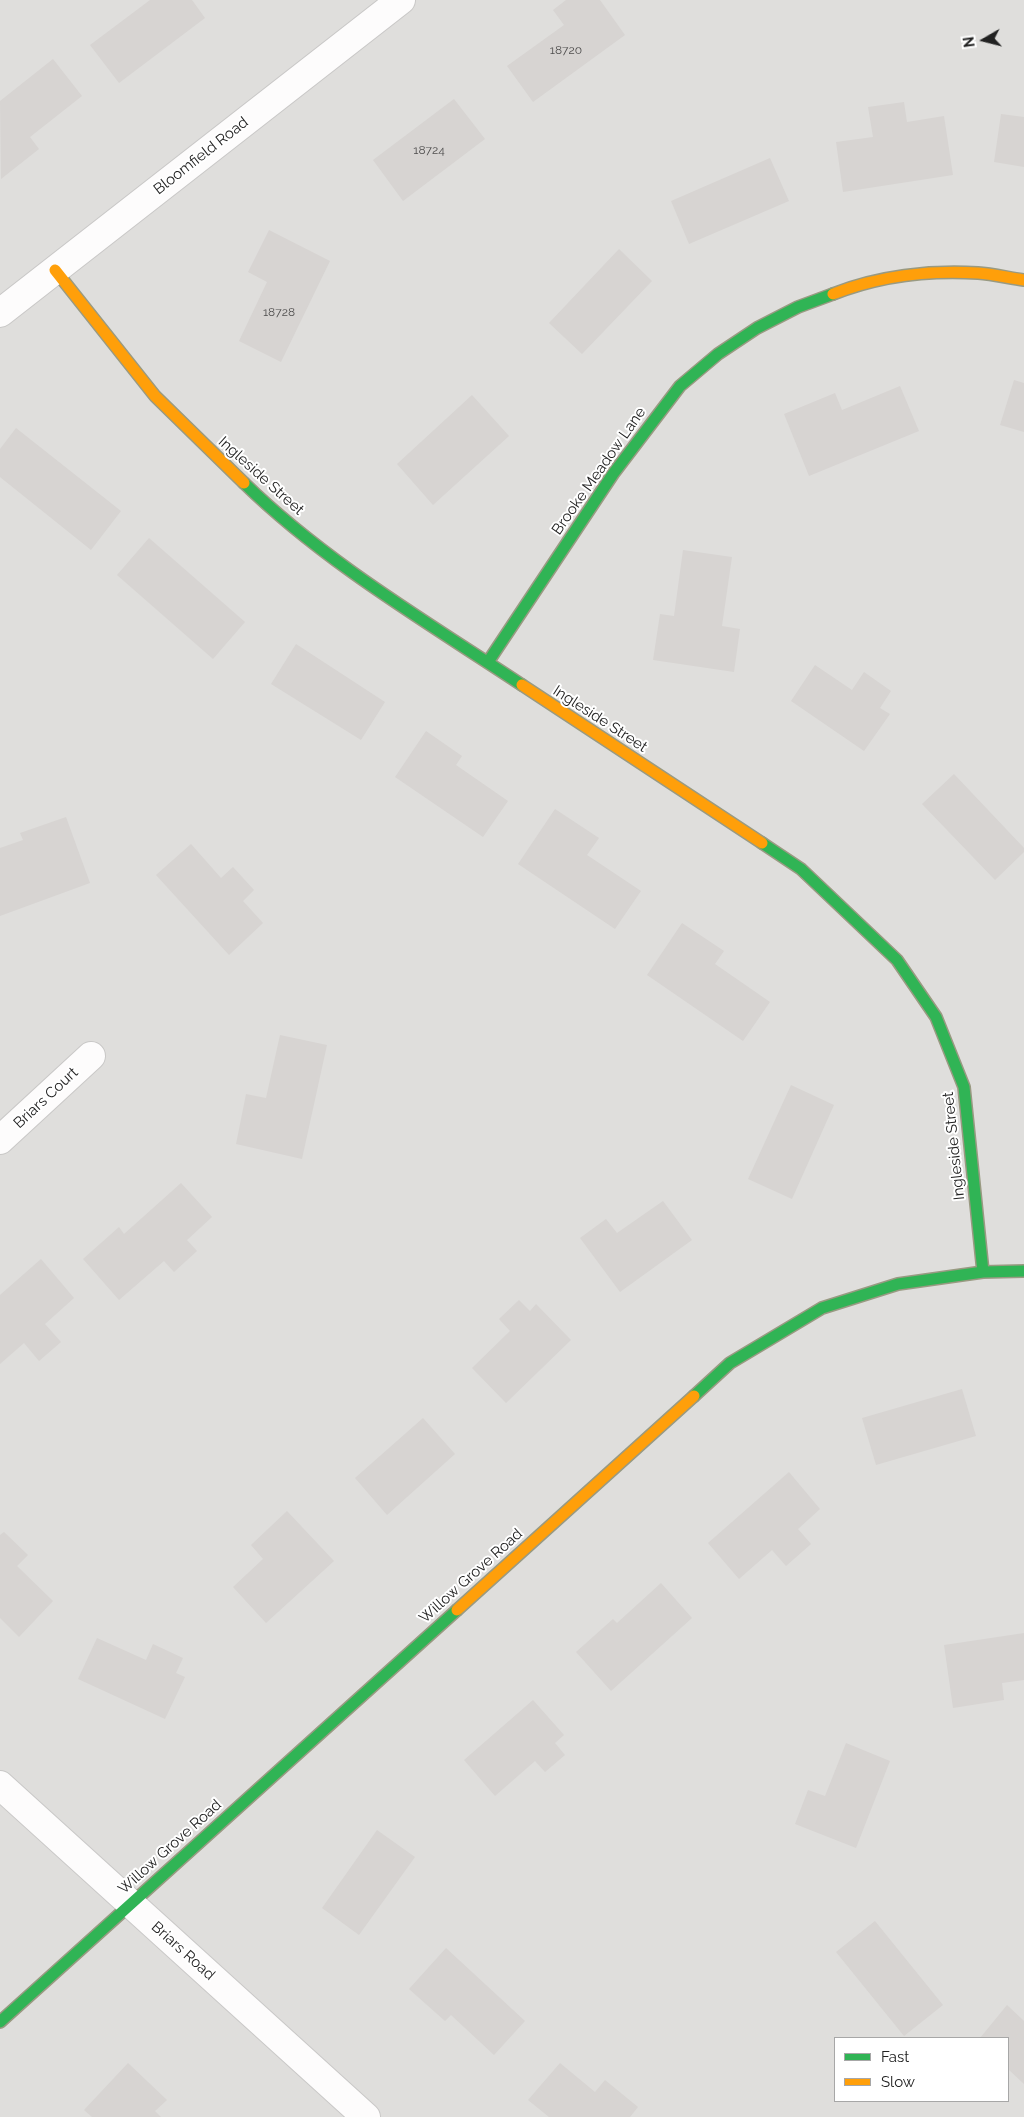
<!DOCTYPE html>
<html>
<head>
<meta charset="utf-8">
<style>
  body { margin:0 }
  #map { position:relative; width:1024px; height:2117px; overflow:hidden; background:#f0eeeb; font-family:Raleway,sans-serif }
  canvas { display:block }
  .legend { position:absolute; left:834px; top:2037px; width:175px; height:65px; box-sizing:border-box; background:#fff; border:1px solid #a7a7a7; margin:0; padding:6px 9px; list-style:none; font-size:15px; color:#222 }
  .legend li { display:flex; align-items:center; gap:10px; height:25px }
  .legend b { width:25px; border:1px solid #a7a7a7 }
  .north { position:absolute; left:959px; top:15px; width:50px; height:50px; -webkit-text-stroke:4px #fff; paint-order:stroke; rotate:262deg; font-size:14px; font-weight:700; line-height:20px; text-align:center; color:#222 }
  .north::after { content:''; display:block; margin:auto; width:18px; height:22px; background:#222; clip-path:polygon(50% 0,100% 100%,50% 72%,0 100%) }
</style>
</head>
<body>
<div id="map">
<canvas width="1024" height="2117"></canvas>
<ul class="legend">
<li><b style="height:6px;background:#30b455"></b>Fast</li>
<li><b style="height:6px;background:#ff9f0a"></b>Slow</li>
</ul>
<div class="north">N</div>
</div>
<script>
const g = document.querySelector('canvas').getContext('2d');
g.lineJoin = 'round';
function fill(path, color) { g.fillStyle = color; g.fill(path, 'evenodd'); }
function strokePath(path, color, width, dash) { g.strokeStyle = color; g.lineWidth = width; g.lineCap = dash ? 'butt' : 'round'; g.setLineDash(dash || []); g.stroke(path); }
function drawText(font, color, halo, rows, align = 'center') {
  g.font = font + ' Raleway,sans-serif'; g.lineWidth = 4; g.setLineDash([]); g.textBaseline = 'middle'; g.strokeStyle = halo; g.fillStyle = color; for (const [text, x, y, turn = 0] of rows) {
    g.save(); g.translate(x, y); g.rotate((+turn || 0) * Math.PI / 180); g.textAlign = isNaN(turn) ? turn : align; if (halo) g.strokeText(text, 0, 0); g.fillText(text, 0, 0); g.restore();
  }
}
const residential = new Path2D(`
  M0 0H1024V2117H0ZM835 2038H1008V2101H835Z`);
const building = new Path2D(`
  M150 0H192L205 18 119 83 90 45Z
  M566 0H600L625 35 533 102 507 66 564 25 553 10Z
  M53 59 82 96 30 137 39 149 1 179 0 101Z
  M454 99 485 139 403 201 373 160Z
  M904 102 907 122 944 116 953 175 843 192 836 142 873 137 868 107Z
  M1001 114 1024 117V167L994 162Z
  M770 158 789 201 689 244 671 201Z
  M269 230 330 261 281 362 239 341 267 282 248 272Z
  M619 249 652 281 582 354 549 323Z
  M1014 380 1024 383V432L1000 425Z
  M900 386 919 431 809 476 784 414 835 393 842 410Z
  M472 395 509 436 433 505 397 464Z
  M16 428 121 511 91 550 0 477V449Z
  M149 538 245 622 213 659 117 575Z
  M683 550 732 557 722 626 740 629 734 672 653 660 660 614 674 616Z
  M296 644 385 702 361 740 271 684Z
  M815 665 852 690 864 672 891 691 880 708 890 714 864 751 791 701Z
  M426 731 462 756 456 765 508 801 483 837 395 777Z
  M954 774 1024 848V852L995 880 922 804Z
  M555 809 599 838 587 855 641 891 615 929 518 864Z
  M66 817 90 883 0 916V848L23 840 20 833Z
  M191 844 221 878 233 867 254 890 243 901 263 923 229 955 156 875Z
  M682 923 724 951 715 964 770 1002 743 1041 647 975Z
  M280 1035 327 1045 302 1159 236 1144 246 1094 266 1098Z
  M791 1085 834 1105 792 1199 748 1179Z
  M181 1183 212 1217 187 1240 197 1251 174 1272 164 1261 119 1300 83 1259 119 1227 124 1234Z
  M663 1201 692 1240 620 1292 580 1238 606 1219 617 1233Z
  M41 1259 74 1298 45 1324 61 1342 39 1361 24 1343 0 1364V1295Z
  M519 1300 530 1311 536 1304 571 1340 506 1403 472 1368 510 1331 499 1319Z
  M962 1389 976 1436 876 1465 862 1418Z
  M423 1418 455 1454 387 1515 355 1478Z
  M789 1472 820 1509 798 1529 811 1544 786 1566 772 1550 739 1579 708 1543Z
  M287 1511 334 1561 266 1623 233 1587 263 1559 251 1545Z
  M4 1532 28 1555 17 1566 53 1601 19 1637 0 1618V1535Z
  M661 1583 692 1618 611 1691 576 1652 613 1619 617 1623Z
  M1024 1633V1680L1002 1683 1004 1700 953 1708 944 1645Z
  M97 1638 146 1660 153 1644 183 1658 176 1673 185 1677 165 1719 78 1679Z
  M533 1700 564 1735 555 1743 565 1755 545 1772 535 1761 495 1796 464 1760Z
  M846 1743 890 1761 856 1848 795 1824 808 1790 825 1796Z
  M377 1830 415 1857 359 1935 322 1908Z
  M875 1921 943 2005 904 2036 836 1952Z
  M446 1948 525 2021 494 2055 451 2015 445 2021 409 1989Z
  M1007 2005 1024 2021V2084L1008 2069V2038H980Z
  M128 2063 167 2100 155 2111 161 2117H92L84 2110Z
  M560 2063 595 2092 605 2080 638 2107 630 2117H549L528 2100Z`);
const street = new Path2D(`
  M0 313 401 0
  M0 1140 91 1056
  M0 1785 366 2117`);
const fast = new Path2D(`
  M244 483C326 563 427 622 522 685
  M488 662 613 474 680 386 718 354 757 328 798 307 833 294
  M762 843 801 869 897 960 936 1017 964 1087 983 1272
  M694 1396 730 1363 822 1308 898 1284 983 1272 1024 1271
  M0 2022 457 1610`);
const slow = new Path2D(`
  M55 270 155 396 244 483
  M833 294C878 276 930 270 978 273 993 274 1009 278 1024 280
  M522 685 762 843
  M457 1610 694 1396`);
const numberNames = [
  ["18720",566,50],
  ["18724",429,150],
  ["18728",279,312]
];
const streetNames = [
  ["Bloomfield Road",201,156,-38],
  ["Brooke Meadow Lane",599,471,-55],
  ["Ingleside Street",261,476,42],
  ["Ingleside Street",600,719,33],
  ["Briars Court",46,1098,-43],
  ["Ingleside Street",954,1146,-96],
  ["Willow Grove Road",471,1576,-42],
  ["Willow Grove Road",170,1847,-42],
  ["Briars Road",183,1951,42]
];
fill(residential, '#dfdedc');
fill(building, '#d7d4d2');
strokePath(street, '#c9c8c7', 30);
strokePath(fast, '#999a82', 14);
strokePath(slow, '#999a82', 14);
strokePath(street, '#fdfcfc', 28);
strokePath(fast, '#30b455', 11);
strokePath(slow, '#ff9f0a', 11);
drawText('12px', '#4f4e4e', null, numberNames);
drawText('15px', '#222', '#fff', streetNames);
</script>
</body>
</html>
